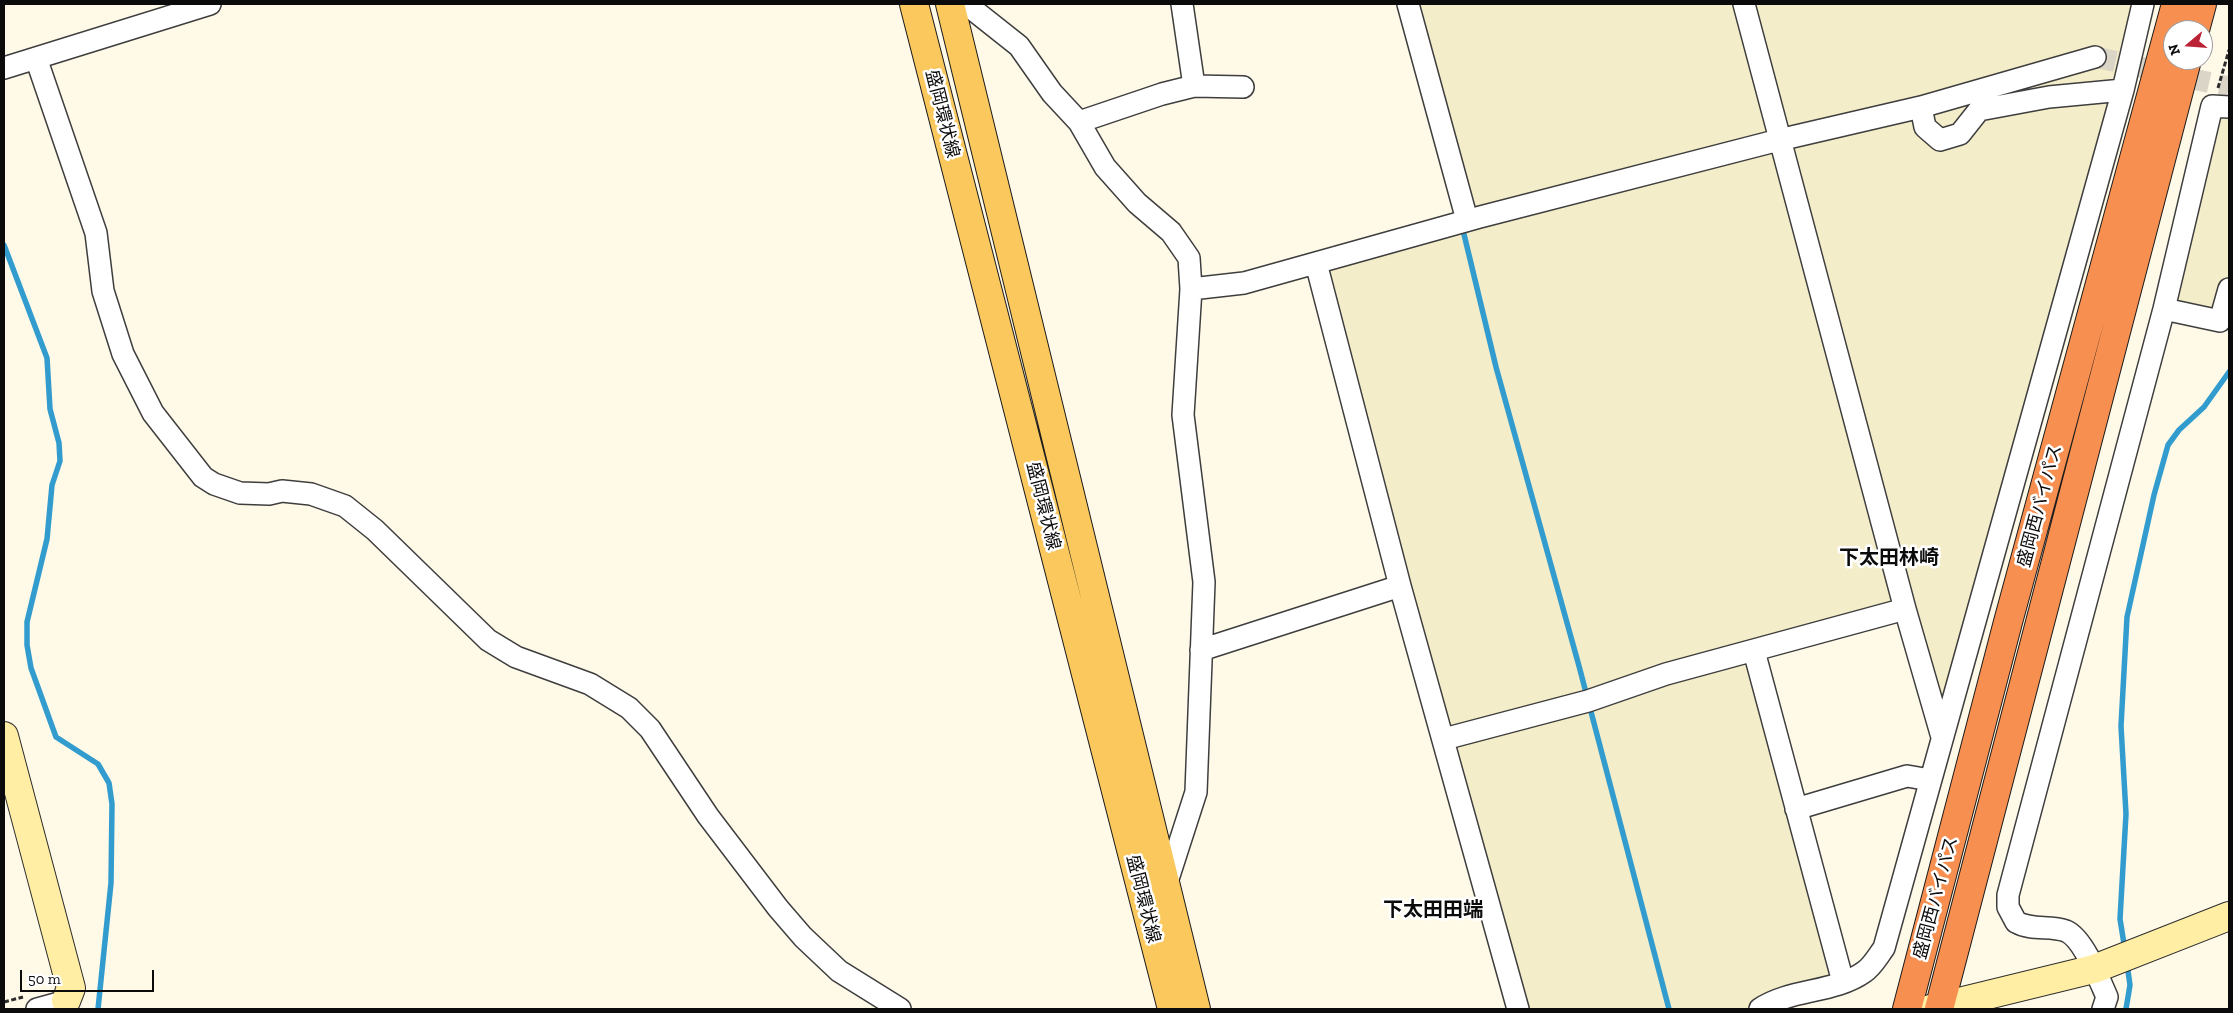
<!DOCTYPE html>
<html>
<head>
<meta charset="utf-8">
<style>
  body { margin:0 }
  #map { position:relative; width:2233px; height:1013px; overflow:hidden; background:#fff9e8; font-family:"Zilla Slab",serif }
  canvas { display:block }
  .frame { position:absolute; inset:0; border:5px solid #0b0b0b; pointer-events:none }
  .north { position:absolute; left:2163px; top:20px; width:50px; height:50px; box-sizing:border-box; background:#fff; border:1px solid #9d9d9d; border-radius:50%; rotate:252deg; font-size:14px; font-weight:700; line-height:20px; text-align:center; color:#0b0b0b }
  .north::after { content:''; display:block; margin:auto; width:18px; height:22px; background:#bb2235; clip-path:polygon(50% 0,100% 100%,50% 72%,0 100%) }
  .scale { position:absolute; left:20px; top:970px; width:134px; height:22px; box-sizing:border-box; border:2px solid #0b0b0b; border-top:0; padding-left:6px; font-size:15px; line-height:18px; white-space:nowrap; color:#0b0b0b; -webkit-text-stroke:4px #fff; paint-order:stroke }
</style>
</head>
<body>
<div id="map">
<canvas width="2233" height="1013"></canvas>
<div class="frame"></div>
<div class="north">N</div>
<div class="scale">50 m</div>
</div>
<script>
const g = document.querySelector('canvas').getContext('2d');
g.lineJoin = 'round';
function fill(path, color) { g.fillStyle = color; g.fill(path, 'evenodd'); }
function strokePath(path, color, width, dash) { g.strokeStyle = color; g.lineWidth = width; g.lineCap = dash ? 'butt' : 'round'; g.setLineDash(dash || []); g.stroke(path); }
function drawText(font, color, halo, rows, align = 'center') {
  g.font = font + ' "Zilla Slab","Noto Sans JP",serif'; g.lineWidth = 5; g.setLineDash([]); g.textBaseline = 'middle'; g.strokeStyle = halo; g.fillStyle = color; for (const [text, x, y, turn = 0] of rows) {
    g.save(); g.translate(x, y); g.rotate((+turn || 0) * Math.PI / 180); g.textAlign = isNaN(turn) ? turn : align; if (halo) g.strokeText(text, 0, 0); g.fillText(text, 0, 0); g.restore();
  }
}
const farmland = new Path2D(`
  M1415 4H2143L1942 737 1905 609 1754 651 1843 982 1777 1009H1515L1316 263 1479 217Z
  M2212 106 2229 107V289L2220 321 2164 309Z`);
const stream = new Path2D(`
  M1462 226 1496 367 1579 666 1669 1009
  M4 245 47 358 50 409 59 443 60 461 52 485 47 539 27 622V645L31 668 56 737 98 764 109 783 112 804 111 883 98 1009
  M2125 950 2120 919 2126 814 2121 726 2127 617 2154 495 2168 445 2179 430 2204 407 2229 372
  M2126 1009 2130 985 2127 964`);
const streetTunnel = new Path2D(`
  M2095 57 2229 87`);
const path = new Path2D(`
  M2218 88 2229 50
  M4 1002 23 997`);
const street = new Path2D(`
  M966 4 1019 46 1052 93 1079 122 1105 167 1137 203 1171 232 1189 258 1191 289 1183 415 1204 582 1196 792 1166 885
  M1182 4 1194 86
  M1408 4 1467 220
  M1744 4 1905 609 1942 737
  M36 58 96 233 103 291 123 354 153 413 203 477 214 484 240 493 269 494 282 491 311 494 345 506 375 530 488 640 516 657 590 684 629 708 650 729 708 816 778 908 803 937 839 971 900 1009
  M4 68 210 4
  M1921 107 1925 127 1940 140 1960 134 1979 110 2049 97 2123 90
  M1079 122 1162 94 1194 86 1243 87
  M1316 263 1400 586 1518 1009
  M1191 289 1244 283 1480 217 1779 140 1921 107 2095 57
  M2164 309 2220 321 2229 289
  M1201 650 1400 586
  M1754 651 1843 982
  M1444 739 1588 701 1666 674 1905 609
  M1796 809 1907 776 1930 780
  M37 1009 66 1001
  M1760 1009C1789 989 1835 993 1864 972 1872 967 1878 956 1884 948L2123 90 2143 4
  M2103 1009 2107 997C2100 981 2083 938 2066 931 2050 925 2032 931 2016 922L2008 907V895L2164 309 2212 106 2229 107`);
const secondary = new Path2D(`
  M4 736 71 988 66 1001
  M1930 1009 2094 969 2229 916`);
const primary = new Path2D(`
  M914 4 1172 1009
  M950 4 1196 1009`);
const highway = new Path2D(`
  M2195 30 2202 4
  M1907 1009 2008 622 2176 4
  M1939 1009 2187 60`);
const streetNames = [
  ["盛岡環状線",942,114,76],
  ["盛岡環状線",1043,506,76],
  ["盛岡西バイパス",2040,506,-75],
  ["盛岡西バイパス",1936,898,-75],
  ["盛岡環状線",1143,899,76]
];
const quarterNames = [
  ["下太田林崎",1889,558],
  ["下太田田端",1433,910]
];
fill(farmland, '#f4edc9');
strokePath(stream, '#339cce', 5.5);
strokePath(streetTunnel, '#dad5c7', 21, [21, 11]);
strokePath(street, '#3e3e3e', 24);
strokePath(secondary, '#2d2d2d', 30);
strokePath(primary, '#1c1c1c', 30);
strokePath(highway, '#1c1c1c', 30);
strokePath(path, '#2d2d2d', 3, [5, 2.5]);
strokePath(street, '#fff', 21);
strokePath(secondary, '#ffeea3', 28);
strokePath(primary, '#fac85d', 28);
strokePath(highway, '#f68f4f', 28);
drawText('18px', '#0b0b0b', '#fff', streetNames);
drawText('bold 20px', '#0b0b0b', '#fff', quarterNames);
</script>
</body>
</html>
